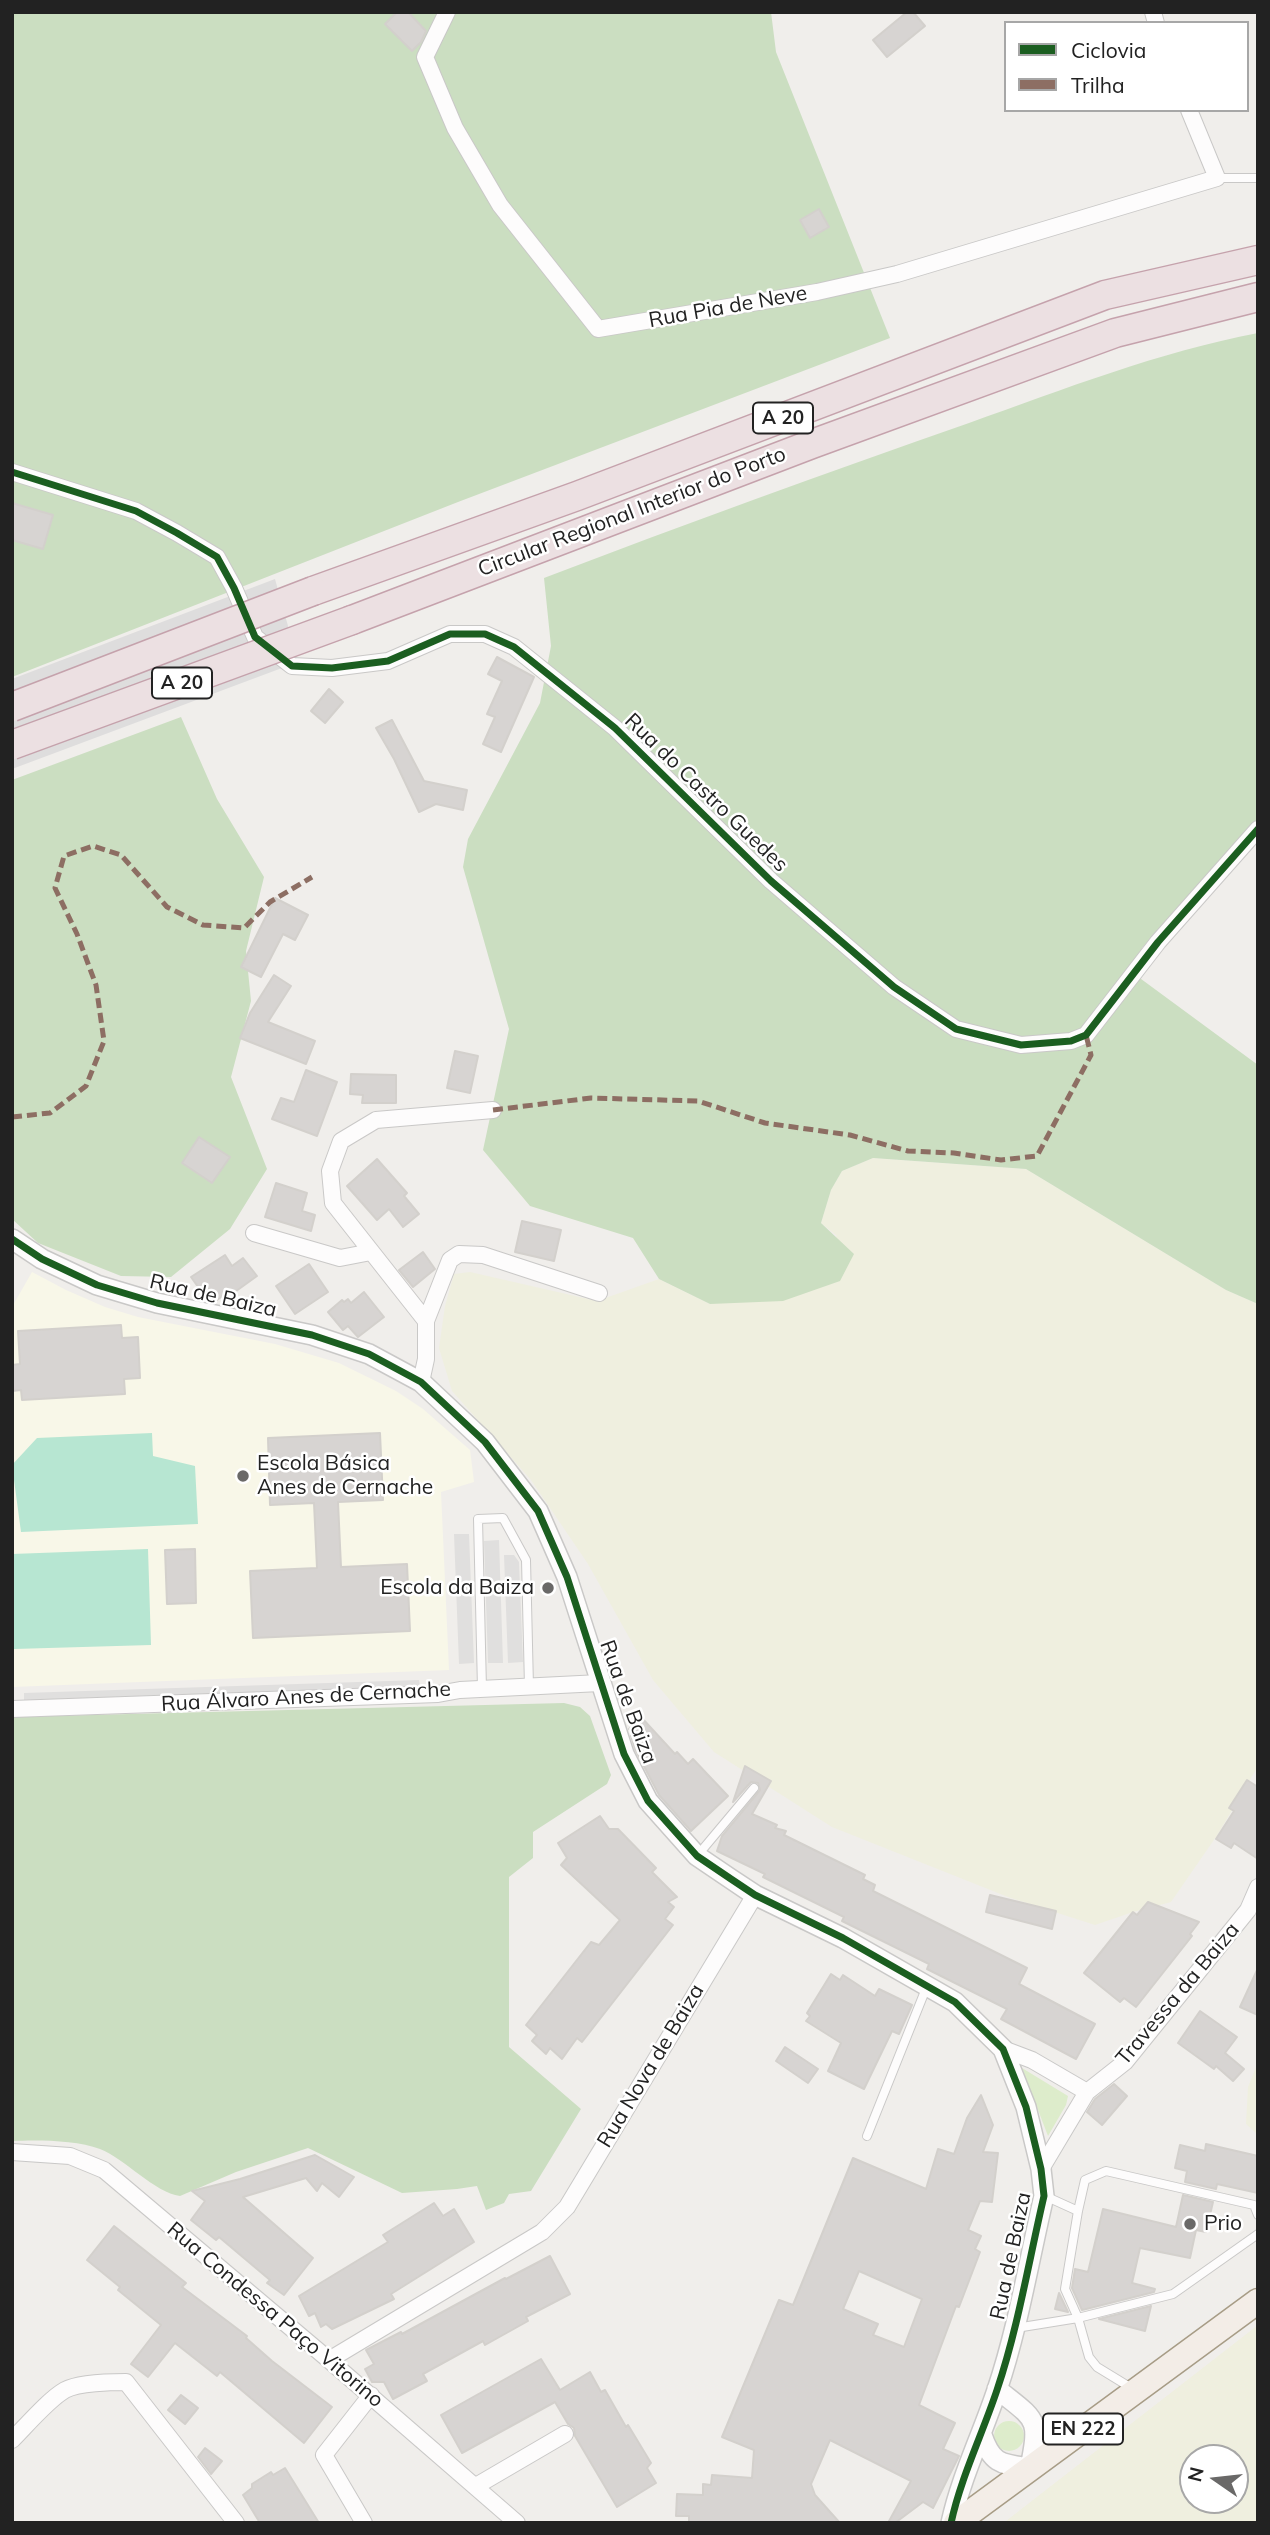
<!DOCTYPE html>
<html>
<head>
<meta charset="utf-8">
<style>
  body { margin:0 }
  #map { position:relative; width:1270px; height:2535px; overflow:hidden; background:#f0eeeb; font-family:Mulish,sans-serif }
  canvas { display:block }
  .frame { position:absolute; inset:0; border:14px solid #222; pointer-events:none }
  .legend { position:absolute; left:1004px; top:21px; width:245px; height:91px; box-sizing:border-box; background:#fff; border:2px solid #a7a7a7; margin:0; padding:9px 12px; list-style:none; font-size:21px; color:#222 }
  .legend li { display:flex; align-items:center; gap:14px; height:35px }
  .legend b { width:35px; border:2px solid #a7a7a7 }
  .north { position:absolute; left:1179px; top:2444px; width:70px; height:70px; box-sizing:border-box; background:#fff; border:2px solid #a7a7a7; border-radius:50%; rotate:284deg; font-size:19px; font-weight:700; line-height:28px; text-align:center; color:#222 }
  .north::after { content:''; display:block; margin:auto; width:24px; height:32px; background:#6a6968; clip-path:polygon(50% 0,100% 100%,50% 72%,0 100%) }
</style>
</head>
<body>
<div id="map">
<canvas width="1270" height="2535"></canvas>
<div class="frame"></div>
<ul class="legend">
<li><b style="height:9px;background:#1b5e20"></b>Ciclovia</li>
<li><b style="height:9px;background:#8d6e63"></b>Trilha</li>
</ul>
<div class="north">N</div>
</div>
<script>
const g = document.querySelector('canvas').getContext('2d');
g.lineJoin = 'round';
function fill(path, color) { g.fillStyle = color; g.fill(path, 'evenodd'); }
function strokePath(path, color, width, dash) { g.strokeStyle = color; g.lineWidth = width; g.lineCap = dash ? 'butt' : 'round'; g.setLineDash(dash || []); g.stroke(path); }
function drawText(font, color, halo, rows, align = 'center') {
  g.font = font + ' Mulish,sans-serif'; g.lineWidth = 5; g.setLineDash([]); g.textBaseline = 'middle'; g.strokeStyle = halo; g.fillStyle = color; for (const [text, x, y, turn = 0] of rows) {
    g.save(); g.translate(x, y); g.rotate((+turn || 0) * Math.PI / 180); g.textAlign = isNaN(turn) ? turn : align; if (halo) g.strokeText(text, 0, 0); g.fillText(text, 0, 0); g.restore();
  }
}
const education = new Path2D(`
  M32 1272 66 1290 105 1307 138 1317 275 1344 339 1363 396 1391 423 1409 470 1450 474 1482 441 1492 449 1670 12 1687V1307Z`);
const farmland = new Path2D(`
  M873 1158 1026 1169 1226 1290 1258 1304V1766L1218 1834 1171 1902 1133 1912 1095 1925 1008 1897 832 1827 714 1752 653 1680 588 1564 531 1480 452 1391 439 1348 445 1306 454 1274 470 1272 597 1301 659 1279 710 1304 837 1236 821 1223 831 1190 842 1171Z
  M1258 2062V2135L1246 2124 1248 2087Z
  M1258 2325V2523H1008L1006 2521ZM1193 2458H1235V2500H1193Z`);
const grass = new Path2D(`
  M1022 2068 1068 2096 1066 2105 1048 2136Z
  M994 2436a15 15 0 1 1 30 0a15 15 0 1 1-30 0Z`);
const forest = new Path2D(`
  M12 12H771L776 52 890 338 458 502 12 677Z
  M1258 333V819L1142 948 1137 976 1258 1065V1304L1226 1290 1026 1169 873 1158 842 1171 831 1190 821 1223 854 1254 840 1281 783 1301 710 1304 659 1279 633 1238 530 1206 483 1150 509 1029 463 867 468 839 540 703 551 646 544 578C685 524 826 473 969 423 1064 389 1159 352 1258 333Z
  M181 717 217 799 264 877 246 951 251 1001 231 1077 267 1169 230 1229 171 1277 121 1276 38 1243 12 1219V780Z
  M564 1703 580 1707 590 1716 611 1775 607 1784 533 1832V1858L509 1877V2047L581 2109 531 2191 509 2194 504 2203 486 2210 477 2186 457 2189 402 2193 308 2148 236 2172 180 2196C155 2193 124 2158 100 2149 76 2140 38 2140 12 2141V1717Z`);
const pitch = new Path2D(`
  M152 1433 153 1456 195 1466 198 1524 21 1532 12 1465 37 1438Z
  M148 1549 151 1645 14 1649 12 1554Z`);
const parking = new Path2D(`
  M454 1534H469L474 1663 459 1664Z
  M499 1540 503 1663H488L484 1541Z
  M504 1555H514L519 1562 523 1662 508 1663Z
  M419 1680 420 1686 24 1700V1693Z`);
const pier = new Path2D(`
  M275 579 298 662 12 769V679Z`);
const building = new Path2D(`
  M397 12H408L426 31 421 42 412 51 385 24Z
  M907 12H913L925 26 887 57 873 40Z
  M819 209 829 227 810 238 800 220Z
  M12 503 53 515 43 549 12 540Z
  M497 657 534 677 501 752 483 744 495 717 487 714 502 681 488 674Z
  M329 689 343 702 325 723 311 711Z
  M392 720 424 781 467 790 463 810 436 804 419 812 394 759 376 728Z
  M275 898 308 915 295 940 283 934 261 977 241 967Z
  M274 975 291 986 268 1022 315 1041 306 1064 240 1038 250 1013Z
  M455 1051 478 1056 470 1093 447 1088Z
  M306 1070 337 1082 317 1136 272 1119 281 1098 294 1102Z
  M351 1074 396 1075V1103H362L363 1095 350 1094Z
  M199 1137 230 1157 212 1183 182 1163Z
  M377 1159 407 1193 404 1196 419 1214 403 1227 389 1209 377 1220 347 1186Z
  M276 1183 307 1193 302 1211 315 1215 311 1231 265 1217Z
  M522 1221 561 1230 554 1261 515 1252Z
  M423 1252 435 1269 413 1287 399 1270Z
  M225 1255 232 1266 243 1258 257 1276 232 1294 230 1291 217 1300 209 1289 203 1294 191 1277Z
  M309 1264 328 1292 295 1314 276 1286Z
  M364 1292 384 1317 358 1337 348 1326 343 1330 328 1312 342 1300 344 1302 348 1299 351 1303Z
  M121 1325 122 1338 138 1337 140 1378 124 1379 125 1394 22 1400 21 1390 12 1391V1365L20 1364 18 1331Z
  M380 1433 383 1500 338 1502 341 1567 407 1564 410 1631 253 1638 250 1571 317 1568 314 1503 270 1505 268 1438Z
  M195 1549 196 1603 167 1604 165 1550Z
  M641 1717 675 1754 677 1752 688 1764 693 1759 728 1796 691 1831 659 1795 635 1749 631 1736 634 1734 629 1729Z
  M745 1766 771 1781 752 1814 777 1825 775 1828 786 1831 784 1835 865 1875 863 1879 875 1885 873 1891 1027 1968 1019 1984 1095 2024 1076 2059 1001 2019 1007 2009 927 1969 929 1964 842 1921 844 1917 763 1877 765 1874 717 1851 722 1836 760 1790 758 1783 751 1782 733 1802Z
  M1247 1780 1258 1787V1859L1234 1843 1231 1848 1216 1839 1234 1811 1229 1808Z
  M600 1816 609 1829H618L656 1868 652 1872 677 1897 668 1902 674 1907 665 1919 673 1925 582 2042 577 2038 562 2059 550 2048 546 2054 532 2041 537 2035 526 2025 591 1942 599 1945 620 1920 561 1865 567 1858 558 1843Z
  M990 1895 1056 1911 1052 1929 986 1912Z
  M1148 1902 1199 1922 1190 1934 1192 1936 1136 2007 1124 1998 1120 2002 1084 1973 1133 1912 1137 1915Z
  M1258 1968V2015L1240 2007Z
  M831 1974 840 1980 843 1975 875 1996 879 1989 912 2005 899 2034 892 2031 864 2089 828 2071 841 2043 806 2021 810 2016 807 2013Z
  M1200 2011 1237 2037 1225 2053 1244 2069 1233 2081 1216 2066 1214 2069 1178 2043Z
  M785 2047 818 2069 808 2083 776 2061Z
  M1114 2084 1127 2096 1102 2125 1087 2112 1095 2099Z
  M981 2095 993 2125 983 2152 998 2153 992 2202 980 2201 968 2230 981 2236 975 2249 980 2252 959 2307 956 2306 919 2405 955 2423 943 2449 959 2456 933 2508 923 2502 895 2523H888L911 2481 830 2440 811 2484 815 2495 840 2523H689V2516H676L677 2494 703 2495V2484L711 2485 712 2475 752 2478 754 2450 722 2437 779 2300 793 2305 853 2158 926 2189 938 2149 954 2154 967 2118ZM859 2271 922 2299 904 2347 873 2335 878 2324 843 2309Z
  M1206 2144 1258 2156V2193L1217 2184 1216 2189 1185 2182 1187 2171 1175 2168 1180 2145 1205 2151Z
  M315 2155 354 2177 339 2197 322 2183 317 2191 306 2178 243 2197 313 2258 284 2295 267 2283 270 2280 219 2237 216 2240 191 2220 205 2201 192 2191 240 2179Z
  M1183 2195 1213 2202 1206 2232 1196 2230 1190 2258 1140 2248 1132 2283 1155 2289 1154 2292 1082 2310 1072 2288 1075 2269 1088 2272 1103 2209 1176 2227Z
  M434 2203 443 2216 454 2209 474 2242 391 2294 394 2299 332 2329 326 2324 321 2327 315 2313 309 2316 299 2296 388 2242 383 2235Z
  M114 2226 186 2283 182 2287 247 2336 246 2338 272 2361 332 2407 304 2443 220 2372 217 2376 175 2343 148 2377 131 2364 161 2325 118 2290 120 2287 87 2260Z
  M550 2256 570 2294 526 2317 528 2321 485 2345 483 2341 423 2374 427 2381 393 2399 384 2382H372L365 2369 374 2364 366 2350 401 2332 402 2334 505 2278 506 2279Z
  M1059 2293 1068 2312 1055 2309Z
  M1151 2306 1145 2331 1099 2319Z
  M541 2359 560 2390 590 2372 601 2392 605 2390 626 2427 628 2425 651 2463 647 2468 656 2483 617 2507 575 2436 574 2428 568 2424 555 2402 462 2453 441 2415Z
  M181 2395 198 2408 185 2424 168 2410Z
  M205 2448 222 2461 211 2474 198 2457Z
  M285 2468 319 2523H260L243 2495 252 2488V2484L271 2472 273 2475Z`);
const service = new Path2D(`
  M1217 178H1258
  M482 1689 478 1519 503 1518 526 1560 529 1687
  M697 1856 754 1788
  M867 2136 927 1986
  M1045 2196 1078 2211 1065 2289 1078 2318 1089 2357 1097 2367 1133 2389
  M1078 2211 1085 2180 1106 2171 1254 2205 1258 2215
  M1016 2328 1078 2318 1173 2294 1258 2234`);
const minor = new Path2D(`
  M447 12 425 57 455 128 500 205 598 329 817 292 897 274 1217 178 1189 110
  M1153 12 1156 23
  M12 472 136 511 177 533 217 557 234 588 255 637 292 666 332 668 388 661 450 634H485L514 647 615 728 771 881 894 987 956 1029 1021 1045 1071 1041 1086 1035 1158 942 1258 829
  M254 1233 340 1258 371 1252
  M426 1321 450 1260 459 1254 483 1255 599 1293
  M421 1382 426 1359V1321L333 1203 330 1171 341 1141 376 1120 493 1110
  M12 1709 438 1694 460 1690 600 1683
  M1003 2049 1032 2060 1087 2092
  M12 2152 70 2156 104 2170 329 2360 517 2523
  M1041 2169 1087 2092 1125 2062 1248 1910 1258 1887
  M329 2360 542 2232 567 2207 755 1895
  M12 2440C26 2426 49 2399 65 2390 78 2383 112 2382 126 2382L236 2523
  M476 2486 565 2434
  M364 2523 324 2455 371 2395`);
const tertiary = new Path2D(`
  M12 1239 42 1259 97 1285 157 1303 312 1335 369 1354 421 1382 485 1442 538 1511 567 1577 624 1754 648 1801 697 1856 731 1879 755 1895 843 1938 955 2002 1003 2049 1026 2107 1041 2169 1044 2196C1029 2260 1018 2328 997 2390 982 2435 961 2477 951 2523
  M982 2435C992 2465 1002 2464 1030 2468 1040 2417 1037 2421 997 2389`);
const primary = new Path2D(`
  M956 2523 1258 2301`);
const motorway = new Path2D(`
  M313 591 577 496 1105 295 1258 260
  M352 620 812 444 1115 333 1258 297`);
const motorwayBridge = new Path2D(`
  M12 707 313 591
  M12 745 352 620`);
const quiet = new Path2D(`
  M493 1110 591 1098 698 1101 765 1123 850 1135 908 1151 954 1153 1001 1160 1037 1156 1091 1055 1086 1035
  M12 1117 50 1113 86 1086 104 1041 96 985 77 934 55 888 64 856 93 846 121 855 167 907 203 925 244 928 270 902 312 877`);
const cycleway = new Path2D(`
  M12 472 136 511 177 533 217 557 234 588 255 637 292 666 332 668 388 661 450 634H485L514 647 615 728 771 881 894 987 956 1029 1021 1045 1071 1041 1086 1035 1158 942 1258 829
  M12 1239 42 1259 97 1285 157 1303 312 1335 369 1354 421 1382 485 1442 538 1511 567 1577 624 1754 648 1801 697 1856 731 1879 755 1895 843 1938 955 2002 1003 2049 1026 2107 1041 2169 1044 2196C1029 2260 1018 2328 997 2390 982 2435 961 2477 951 2523`);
const markers = [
  [243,1476,7,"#6a6968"],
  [548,1588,7,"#6a6968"],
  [1190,2224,7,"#6a6968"]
];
const shields = [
  [783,418,60],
  [182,683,60],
  [1083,2429,80]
];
const shieldNames = [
  ["A 20",783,418],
  ["A 20",182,683],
  ["EN 222",1083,2429]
];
const streetNames = [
  ["Rua Pia de Neve",728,307,-10],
  ["Circular Regional Interior do Porto",632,512,-21],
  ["Rua do Castro Guedes",706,793,44],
  ["Rua de Baiza",213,1296,13],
  ["Rua Álvaro Anes de Cernache",306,1697,-3],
  ["Rua de Baiza",628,1702,70],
  ["Travessa da Baiza",1178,1994,-50],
  ["Rua Nova de Baiza",651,2066,-59],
  ["Rua de Baiza",1011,2256,-78],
  ["Rua Condessa Paço Vitorino",275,2315,40]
];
const poiNames = [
  ["Escola Básica",257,1464],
  ["Anes de Cernache",257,1488],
  ["Escola da Baiza",534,1588,"right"],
  ["Prio",1204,2224]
];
fill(education, '#f8f7e8');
fill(farmland, '#efefdf');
fill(grass, '#ddeccb');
fill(forest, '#cbdec1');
fill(pitch, '#b7e6d2');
fill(parking, '#e0dfde');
fill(pier, '#dedddd');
fill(building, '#d7d4d2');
strokePath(building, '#d3d0cc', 2);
strokePath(service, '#c9c8c7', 10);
strokePath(minor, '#c9c8c7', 18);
strokePath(tertiary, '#c9c8c7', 22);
strokePath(primary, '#a79c86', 27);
strokePath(motorway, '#c5a2ac', 31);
strokePath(service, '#fdfcfc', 8);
strokePath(minor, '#fdfcfc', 16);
strokePath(tertiary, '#fdfcfc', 19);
strokePath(primary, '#f3ede7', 24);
strokePath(motorway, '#ece0e2', 28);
strokePath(motorwayBridge, '#c5a2ac', 31, []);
strokePath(motorwayBridge, '#ece0e2', 28);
strokePath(quiet, '#8d6e63', 5, [10, 5]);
strokePath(cycleway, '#1b5e20', 7);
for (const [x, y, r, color] of markers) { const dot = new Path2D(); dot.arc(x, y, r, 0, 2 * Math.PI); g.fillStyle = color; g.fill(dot); strokePath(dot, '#fff', 2.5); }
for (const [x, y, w] of shields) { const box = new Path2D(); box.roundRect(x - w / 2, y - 15.5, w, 31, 5); g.fillStyle = '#fff'; g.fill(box); strokePath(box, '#222', 2); }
drawText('bold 19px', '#222', null, shieldNames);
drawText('21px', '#222', '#fff', streetNames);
drawText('21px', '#222', '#fff', poiNames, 'left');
</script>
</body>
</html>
